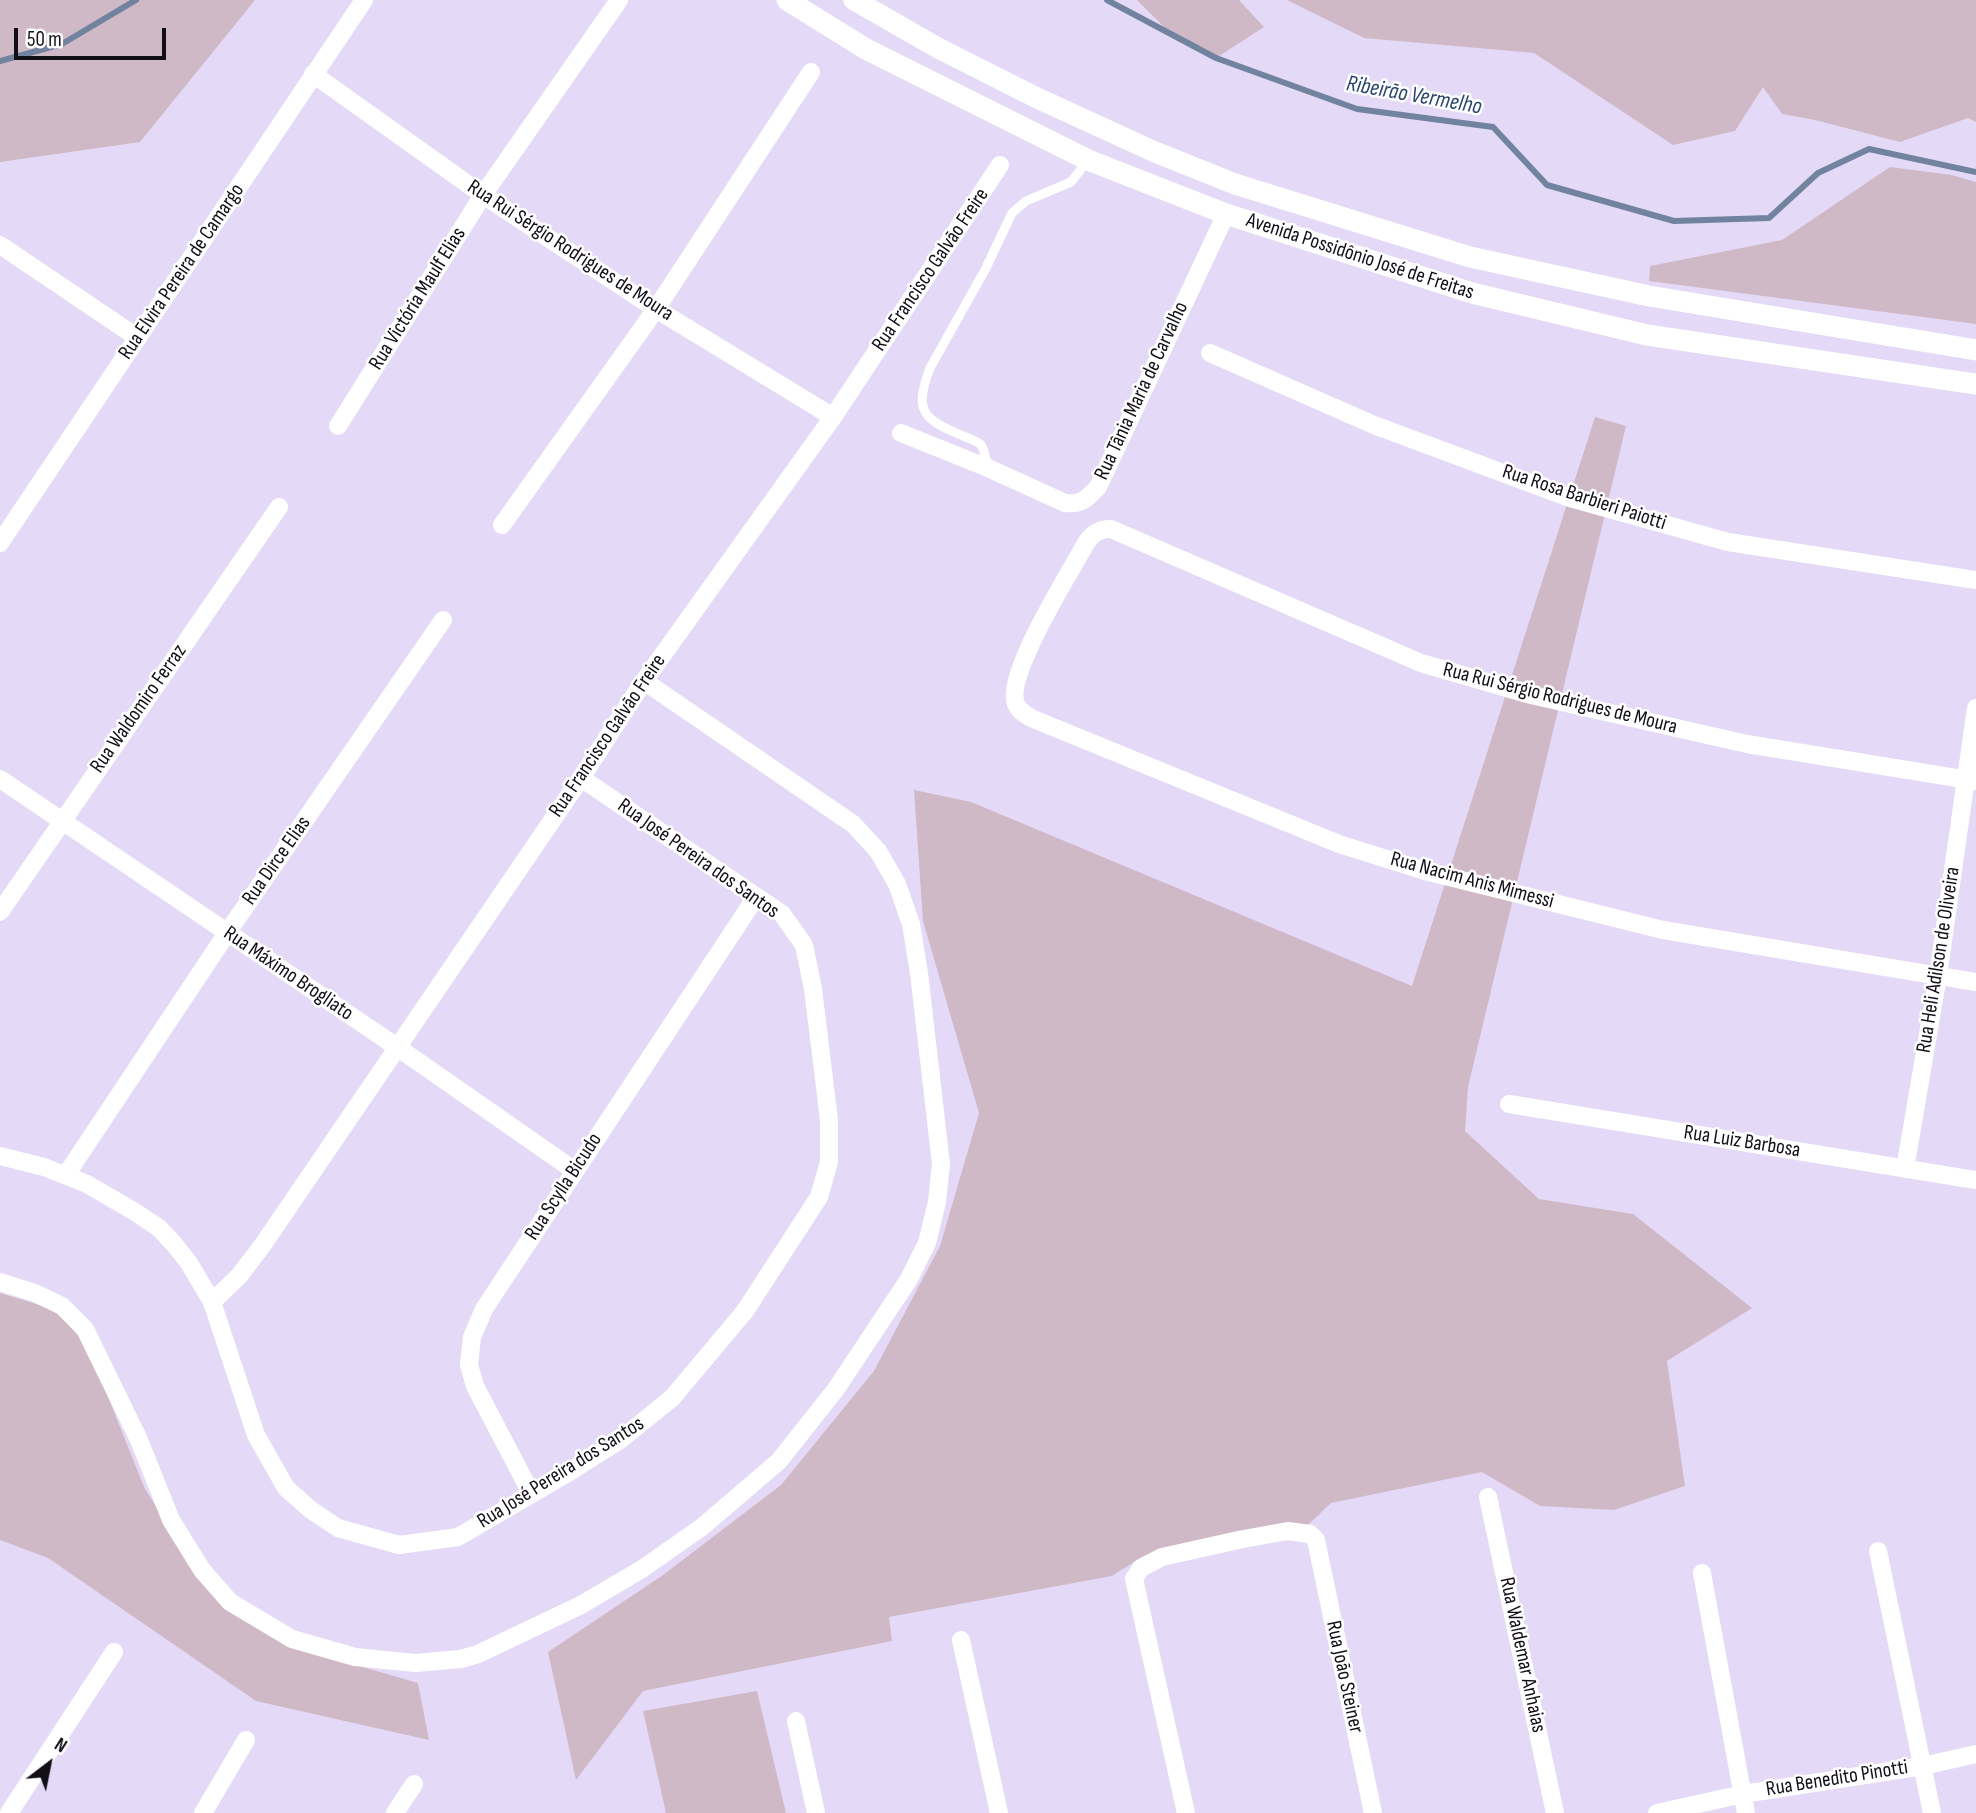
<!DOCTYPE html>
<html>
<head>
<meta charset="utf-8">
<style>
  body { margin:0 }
  #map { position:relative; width:1976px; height:1813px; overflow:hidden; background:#e4daf7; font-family:"Sofia Sans Condensed",sans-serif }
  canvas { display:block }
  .north { position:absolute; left:14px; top:1729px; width:70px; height:70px; -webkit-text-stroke:5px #fff; paint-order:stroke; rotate:32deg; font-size:19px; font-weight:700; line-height:28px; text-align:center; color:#120e18 }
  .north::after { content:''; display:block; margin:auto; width:24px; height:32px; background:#120e18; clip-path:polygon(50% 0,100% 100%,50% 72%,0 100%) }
  .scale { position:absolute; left:14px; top:28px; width:152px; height:32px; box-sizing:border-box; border:4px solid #120e18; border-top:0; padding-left:9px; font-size:21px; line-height:24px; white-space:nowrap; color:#120e18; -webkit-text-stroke:5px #fff; paint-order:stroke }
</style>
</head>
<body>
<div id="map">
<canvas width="1976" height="1813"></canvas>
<div class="north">N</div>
<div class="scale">50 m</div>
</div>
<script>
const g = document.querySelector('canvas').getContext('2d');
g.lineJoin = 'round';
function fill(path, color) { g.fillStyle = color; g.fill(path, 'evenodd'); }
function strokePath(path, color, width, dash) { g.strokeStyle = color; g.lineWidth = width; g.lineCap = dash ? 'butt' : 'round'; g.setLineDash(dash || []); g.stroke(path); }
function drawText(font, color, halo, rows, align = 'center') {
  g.font = font + ' "Sofia Sans Condensed",sans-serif'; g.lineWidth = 5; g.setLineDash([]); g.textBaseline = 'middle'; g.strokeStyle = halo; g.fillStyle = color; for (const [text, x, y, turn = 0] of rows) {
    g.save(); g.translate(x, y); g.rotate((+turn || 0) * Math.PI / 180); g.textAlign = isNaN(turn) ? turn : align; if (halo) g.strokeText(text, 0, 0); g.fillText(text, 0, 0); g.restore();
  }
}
const green = new Path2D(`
  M0 0H255L140 142 0 162Z
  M1137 0H1239L1264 27 1216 58 1171 34Z
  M1287 0H1976V122L1968 118 1900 142 1815 120 1782 114 1763 87 1735 131 1673 145 1534 53 1364 38Z
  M1890 167 1952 175 1976 182V324L1649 281 1650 266 1782 240Z
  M1595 417 1626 426 1468 1087 1465 1131 1539 1199 1633 1214 1752 1308 1667 1361 1685 1486 1614 1510 1540 1506 1482 1472 1331 1503 1309 1524 1142 1557 1112 1576 889 1617 892 1641 643 1691 576 1780 548 1652 663 1575 781 1485 874 1371 940 1246 979 1113 923 921 914 790 971 802 1412 986Z
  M0 1293 56 1310 88 1347 145 1489 204 1582 294 1647 418 1683 429 1740 256 1701 48 1558 0 1540Z
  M757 1691 786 1813H666L643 1711Z`);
const stream = new Path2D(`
  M1107 0 1216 58 1357 109 1493 127 1547 185 1674 221 1769 218 1818 173 1869 149 1976 172
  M0 61 62 44 136 0`);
const service = new Path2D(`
  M988 467C986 460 985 451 981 445 976 440 967 438 961 435 922 419 914 410 930 368L986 268 1012 213 1026 201 1071 182 1088 160`);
const minor = new Path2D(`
  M313 74 483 195 656 309 833 417
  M0 245 138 338
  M1210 353 1374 425 1570 498 1728 542 1976 580
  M338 426 483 195 619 0
  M901 433 988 468 1065 503C1081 505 1087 499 1098 487L1226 214
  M502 525 656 309 811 72
  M0 543 364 0
  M0 779 397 1047 575 1171
  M1976 781 1747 744 1531 695 1421 663 1111 529C1099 529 1093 533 1086 543 1071 571 1004 676 1016 704 1019 711 1025 714 1031 718L1339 844 1425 871 1663 930 1976 982
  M0 912 279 507
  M1509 1104 1976 1180
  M0 1156 44 1167 87 1184 135 1212 159 1228 174 1244 189 1263 212 1302 256 1435 286 1488 311 1510 338 1528 399 1545 458 1537 571 1471 620 1440 672 1398 745 1311 819 1197 829 1162V1120L813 989 804 945 782 914 581 778
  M1905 1169 1938 976 1976 708
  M66 1175 227 933 443 620
  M0 1282 35 1293 62 1306 85 1329 139 1440 171 1520 202 1570 230 1602 292 1639 355 1657 415 1663 461 1659 478 1654 581 1605 642 1569 702 1527 779 1461 836 1389 909 1279 927 1243 937 1202 941 1164 919 973 911 924 897 884 878 851 853 824 644 681
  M212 1302 239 1276 262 1246 581 778 644 681 833 417 1000 165
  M531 1493 475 1386 469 1365 472 1337 484 1309 756 897
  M1488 1497 1555 1813
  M1878 1551 1932 1813
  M1702 1573 1746 1813
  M961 1640 999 1813
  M796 1721 816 1813
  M9 1813 114 1652
  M203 1813 246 1740
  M395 1813 414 1784
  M1186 1813 1134 1579 1141 1568 1162 1557 1243 1539 1288 1531 1310 1534 1316 1540 1373 1813
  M1657 1813 1743 1794 1923 1766 1976 1754`);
const tertiary = new Path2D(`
  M787 0 866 49 1088 160 1226 214 1472 293 1647 335 1976 384
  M854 0 938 48 1035 97 1155 152 1235 184 1470 257 1649 296 1976 350`);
const streetNames = [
  ["Rua Rui Sérgio Rodrigues de Moura",570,251,33],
  ["Avenida Possidônio José de Freitas",1360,257,18],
  ["Rua Francisco Galvão Freire",931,270,-56],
  ["Rua Elvira Pereira de Camargo",182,272,-56],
  ["Rua Victória Maulf Elias",418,299,-58],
  ["Rua Tânia Maria de Carvalho",1142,391,-65],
  ["Rua Rosa Barbieri Paiotti",1584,498,18],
  ["Rua Rui Sérgio Rodrigues de Moura",1560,699,14],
  ["Rua Waldomiro Ferraz",139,709,-55],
  ["Rua Francisco Galvão Freire",608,736,-56],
  ["Rua José Pereira dos Santos",698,859,35],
  ["Rua Dirce Elias",277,861,-55],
  ["Rua Nacim Anis Mimessi",1472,881,15],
  ["Rua Heli Adilson de Oliveira",1939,960,-81],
  ["Rua Máximo Brogliato",288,974,34],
  ["Rua Luiz Barbosa",1742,1142,9],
  ["Rua Scylla Bicudo",564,1187,-57],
  ["Rua José Pereira dos Santos",561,1473,-32],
  ["Rua Waldemar Anhaias",1522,1655,78],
  ["Rua João Steiner",1344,1677,78],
  ["Rua Benedito Pinotti",1837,1779,-9]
];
const waterNames = [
  ["Ribeirão Vermelho",1414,96,10]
];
fill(green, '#d0b9c7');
strokePath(stream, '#71839f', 6);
strokePath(service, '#fff', 9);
strokePath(minor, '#fff', 18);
strokePath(tertiary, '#fff', 21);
drawText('21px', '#120e18', '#fff', streetNames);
drawText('italic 23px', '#2c466f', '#fff', waterNames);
</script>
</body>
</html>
